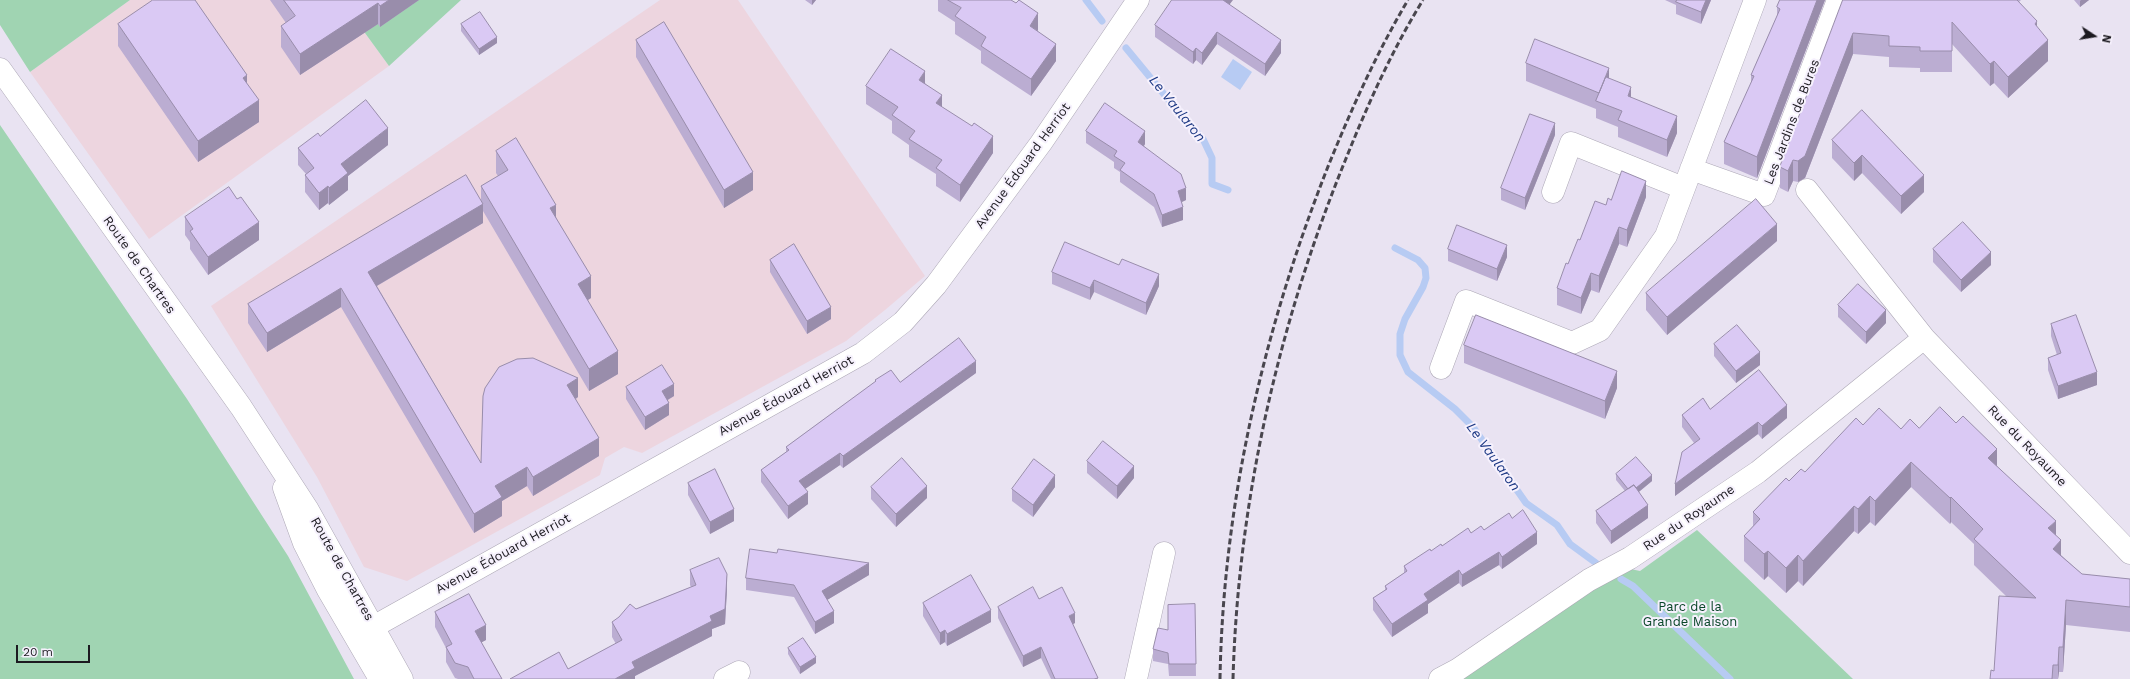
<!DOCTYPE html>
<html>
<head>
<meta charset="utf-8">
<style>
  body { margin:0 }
  #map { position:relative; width:2130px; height:679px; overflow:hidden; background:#e9e3f2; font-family:"Work Sans",sans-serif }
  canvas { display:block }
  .north { position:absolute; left:2074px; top:16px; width:40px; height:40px; -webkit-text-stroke:3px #f6f1fd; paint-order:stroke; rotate:102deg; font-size:11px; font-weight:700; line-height:16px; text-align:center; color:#1c1a20 }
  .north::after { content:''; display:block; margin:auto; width:14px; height:18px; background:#1c1a20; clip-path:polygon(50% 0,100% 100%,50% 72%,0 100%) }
  .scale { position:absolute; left:16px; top:645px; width:74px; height:18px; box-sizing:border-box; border:2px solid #1c1a20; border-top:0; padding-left:5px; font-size:12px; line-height:14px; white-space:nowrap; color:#1c1a20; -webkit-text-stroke:3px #f6f1fd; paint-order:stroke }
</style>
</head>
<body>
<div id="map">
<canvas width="2130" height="679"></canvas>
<div class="north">N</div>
<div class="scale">20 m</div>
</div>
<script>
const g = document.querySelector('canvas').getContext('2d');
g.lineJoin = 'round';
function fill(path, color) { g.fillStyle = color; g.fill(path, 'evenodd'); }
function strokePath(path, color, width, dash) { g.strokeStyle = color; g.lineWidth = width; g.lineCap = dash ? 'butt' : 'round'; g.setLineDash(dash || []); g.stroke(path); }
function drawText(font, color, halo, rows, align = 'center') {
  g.font = font + ' "Work Sans",sans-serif'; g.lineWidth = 4; g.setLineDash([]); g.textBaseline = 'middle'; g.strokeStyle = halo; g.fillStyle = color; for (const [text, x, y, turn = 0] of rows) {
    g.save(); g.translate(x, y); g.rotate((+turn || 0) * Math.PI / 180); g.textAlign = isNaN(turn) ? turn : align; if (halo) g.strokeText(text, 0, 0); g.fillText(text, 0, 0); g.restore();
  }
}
const education = new Path2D(`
  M130 0H341L389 66 149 239 30 72Z
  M660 0H738L925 276 885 310 846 341 642 453 624 447 605 458 600 475 407 581 364 567 317 477 211 306Z`);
const green = new Path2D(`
  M0 0H130L30 72 0 25Z
  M341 0H461L389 66Z
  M0 125 187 399 288 556 354 679H0Z
  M1697 530 1853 679H1453L1621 567 1640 571Z`);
const water = new Path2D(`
  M1233 59 1252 72 1240 90 1221 77Z`);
const stream = new Path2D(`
  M1086 0 1102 21
  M1126 48 1177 110 1203 139 1212 158V184L1228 190
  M1395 248 1418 260 1425 268 1426 278 1423 287 1405 319 1400 334V355L1408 372 1455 409 1473 427 1526 503 1557 525 1570 544 1596 563
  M1621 579 1633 586 1730 679`);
const minor = new Path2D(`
  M1691 169 1764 195 1838 0
  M1807 190 1924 338 2130 553
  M1553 192 1571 143 1683 188
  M1441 368 1466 301 1572 343 1600 330 1666 236 1755 0
  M357 636 863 353 903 322 936 285 1041 143 1138 0
  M725 679 739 672
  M1136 679 1164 553
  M1440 679 1457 670 1589 580 1630 558 1758 472 1924 338`);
const major = new Path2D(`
  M0 69 241 407 308 510 402 679
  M284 488 304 543 328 590 380 679`);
const rail = new Path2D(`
  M1220 679C1223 503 1264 328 1329 164 1352 108 1377 52 1408 0
  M1233 679C1238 502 1278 325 1345 161 1367 106 1392 50 1423 0`);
const wall = new Path2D(`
  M270 0H419L380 27 378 24 300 75 281 47V26L286 23Z
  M805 0H816L812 5Z
  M938 0H1011L1038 31 1056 61 1031 96 981 63V51L955 34V22L938 11Z
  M1665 0H1711L1701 24 1676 14V5Z
  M1780 0H1825L1757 178 1724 164V142L1751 84V75L1777 16V7Z
  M1843 0H2021L2019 2 2037 27 2048 61 2008 98 1994 83 1990 86 1952 44V72H1920V68L1889 67V57L1853 54 1805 178 1798 182 1793 181 1788 192 1780 188V167Z
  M2074 0H2089L2080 7Z
  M1229 5 1281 53 1265 76 1217 44 1202 65 1196 60 1193 64 1155 37V25Z
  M118 24 259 122 198 162 118 46Z
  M461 24 497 43 479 55 461 31Z
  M636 40 753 190 724 208 636 57Z
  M1526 63 1631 97 1677 133 1667 157 1618 137V127L1596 118V109L1526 81Z
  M925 83 942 107 993 153 960 202 936 186V174L909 157V145L892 133V121L866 104V86Z
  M1862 110 1924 192 1901 214 1862 173 1854 181 1832 158V140Z
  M1086 131 1145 144 1144 146 1186 200 1181 202 1183 220 1162 227 1154 207 1120 182V172L1114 168V162L1086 143Z
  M1555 135 1525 210 1501 200V188Z
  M320 136 388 145 348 176V190L329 205 328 203 319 210 305 192V175L306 174 298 165V148Z
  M496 151 556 217 591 298 588 300 618 374 589 391 483 211V223L377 286 481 463 483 396 578 397 576 399 599 456 533 496 527 486 502 501V516L474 533 341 307 267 352 248 323V304L481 201V186L498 176 496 173Z
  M1646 197 1627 247 1619 244 1599 293 1591 290 1581 314 1557 305V288L1580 240 1606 205 1611 200Z
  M237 199 259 240 208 275 190 249V242L185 235V217Z
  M1777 241 1667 335 1646 310V293Z
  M1448 249 1507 257 1497 281 1448 261Z
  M1933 249 1991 265 1961 292 1933 262Z
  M770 260 831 319 807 334 770 272Z
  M1052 272 1159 286 1146 315 1094 292 1090 300 1052 284Z
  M1838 305 1886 323 1866 344 1838 317Z
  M2051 324 2097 385 2058 399 2048 370V358L2057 355 2051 336Z
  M1714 344 1760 365 1736 383 1714 356Z
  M1464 345 1617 388 1605 419 1464 363Z
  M976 373 843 468 840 465 805 489 808 504 788 519 761 482V470L786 452V447L875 382V380L900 382Z
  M626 387 674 396 668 400 669 415 645 430 626 399Z
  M1710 409 1787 418 1762 439 1758 434 1675 496 1694 443 1682 427V415Z
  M1863 425 1901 429 1919 428 1997 466 2056 535 2061 555 2082 574 2130 579V632L2066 625 2063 672H2059L2058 679H1990L1994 671 2007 597 1974 565V544L1951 522 1950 524 1911 487 1875 526 1870 522 1858 534 1854 531 1803 586 1798 581 1786 593 1768 576 1764 580 1744 561V536L1753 526V512L1789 481 1805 472Z
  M1087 461 1134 478 1117 499 1087 473Z
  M1616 474 1652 481 1639 492 1648 518 1611 544 1596 523V511L1625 491 1616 480Z
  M688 483 734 521 710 534 688 495Z
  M871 487 927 498 896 527 871 499Z
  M1055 487 1033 517 1012 501V489Z
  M1512 518 1537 544 1502 569 1499 565 1462 587 1459 583 1428 604V613L1392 637 1373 610V598L1385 590V586L1404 573V566L1431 551 1442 546 1471 533 1484 530Z
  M690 570 727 589 725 624 712 629V636L635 676V679L568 669 616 644 612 637V622L636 609 691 587 690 585Z
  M869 575 827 600 834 623 815 634 794 597 746 590V578Z
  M1039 599 1075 623 1073 624 1098 679H1051L1041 658 1023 667 998 618V607Z
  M923 603 991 622 947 646 945 642 940 645 923 616Z
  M1195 604 1196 676H1169L1168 664 1153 661V649Z
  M435 612 486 640 481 642 502 679H458L455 678 446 662V648L435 627Z
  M788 648 816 663 800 674 788 654Z`);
const shadedWall = new Path2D(`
  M389 0H419L380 27V6Z
  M812 0H816L812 5Z
  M1223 0H1233L1223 13Z
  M1706 0H1711L1701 24V12Z
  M1817 0H1825L1757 178V157Z
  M2081 0H2089L2080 7V1Z
  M378 3V24L300 75V54Z
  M1038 13V31L1030 26Z
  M2037 21V43L2035 24Z
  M1217 32V44L1202 65V53Z
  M1853 33V54L1805 178 1798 182V161Z
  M497 37V43L479 55V49Z
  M1281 40V53L1265 76V64Z
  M2048 40V61L2008 98V77Z
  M1056 44V61L1031 96V79Z
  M1196 48V60L1193 64V52Z
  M1994 61V83L1990 86V64Z
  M1609 68V86L1599 93Z
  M925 71V89L919 80Z
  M247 75V96L243 78Z
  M1631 87V104L1628 96Z
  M942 95V113L936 103Z
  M259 100V122L198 162V141Z
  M1677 116V133L1667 157V140Z
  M1555 123V135L1525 210V198Z
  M388 128V145L348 176V190L329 205V188L341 164Z
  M1145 131V144L1138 155V142Z
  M993 136V153L960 202V185Z
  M1862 155V173L1854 181V163Z
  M1793 160V181L1788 192V171Z
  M753 172V190L724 208V190Z
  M1924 175V192L1901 214V196Z
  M1646 181V197L1627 247V230Z
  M328 186V203L319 210V193Z
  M1186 188V200L1178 204V191Z
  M483 204V223L368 291V272Z
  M556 205V227L550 208Z
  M1183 207V220L1162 227V215Z
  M259 222V240L208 275V257Z
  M1777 224V241L1667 335V317Z
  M1619 227V244L1599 293V276Z
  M1507 245V257L1497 281V269Z
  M1991 252V265L1961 292V280Z
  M1591 273V290L1581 314V298Z
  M1159 274V286L1146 315V303Z
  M591 276V298L578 306V284Z
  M1094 280V292L1090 300V288Z
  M341 288V307L267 352V333Z
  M831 307V319L807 334V321Z
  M1886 310V323L1866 344V332Z
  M618 351V374L589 391V369Z
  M1760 352V365L1736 383V371Z
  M976 361V373L843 468V456Z
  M1617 371V388L1605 419V401Z
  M2097 372V385L2058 399V386Z
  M578 378V397L567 404V385Z
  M674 384V396L662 403V391Z
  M669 403V415L645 430V417Z
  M1787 405V418L1762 439V426Z
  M1758 422V434L1675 496V484Z
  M599 438V456L533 496V477Z
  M1997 449V474L1988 458Z
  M840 453V465L799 493V481Z
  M1911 462V487L1875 526V501Z
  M1134 466V478L1117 499V486Z
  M527 467V486L502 501V516L474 533V514L495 486Z
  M1055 475V487L1033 517V505Z
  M1652 475V481L1630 499V492Z
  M927 486V498L896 527V514Z
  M808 492V504L788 519V506Z
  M1870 496V522L1858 534V509Z
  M1951 497V522L1950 524V498Z
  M1648 505V518L1611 544V531Z
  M1854 506V531L1803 586V561Z
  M734 509V521L710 534V522Z
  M2056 521V546L2048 528Z
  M1537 532V544L1502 569V557Z
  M2061 540V565L2053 549Z
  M1768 551V576L1764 580V554Z
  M1499 552V565L1462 587V575Z
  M1798 555V581L1786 593V568Z
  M869 563V575L822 603V591Z
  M1459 570V583L1428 604V613L1392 637V624L1424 594Z
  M727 574V589L725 624 712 629V636L635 676V679H615L632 662 710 616Z
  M2066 600V625L2063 672V647Z
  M991 610V622L947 646V634Z
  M834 611V623L815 634V622Z
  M1075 613V623L1069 626V616Z
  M486 625V640L475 646V631Z
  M945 630V642L940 645V633Z
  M1041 647V658L1023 667V656Z
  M2059 647V672L2058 679V665Z
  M816 657V663L800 674V667Z`);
const building = new Path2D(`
  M153 0H195L247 75 243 78 259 100 198 141 118 24Z
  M284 0H389L380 6 378 3 300 54 281 26 295 16Z
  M948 0H1011L1016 3 1019 0 1038 13 1030 26 1056 44 1031 79 981 46 986 37 955 16 961 8Z
  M1172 0H1223L1281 40 1265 64 1217 32 1202 53 1196 48 1193 52 1155 25Z
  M1677 0H1706L1701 12 1676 2Z
  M1780 0H1817L1757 157 1724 142 1754 76 1751 75 1780 9 1777 7Z
  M1843 0H2017L2037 21 2035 24 2048 40 2008 77 1994 61 1990 64 1952 22V51H1920V47L1889 46V36L1853 33 1805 156 1798 161 1793 160 1788 171 1780 167Z
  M480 12 497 37 479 49 461 24Z
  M664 22 753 172 724 190 636 40Z
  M1535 39 1609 68 1599 93 1526 63Z
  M891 49 925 71 919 80 942 95 936 103 972 126 974 123 993 136 960 185 936 168 942 160 909 139 915 131 892 115 898 107 866 86Z
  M1606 77 1631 87 1628 96 1677 116 1667 140 1618 120 1622 111 1596 101Z
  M366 100 388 128 341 164 348 173 329 188 328 186 319 193 305 175 314 168 298 148 318 133 320 136Z
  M1105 103 1145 131 1138 142 1181 174 1186 188 1178 191 1183 207 1162 215 1154 194 1120 170 1125 163 1114 156 1117 151 1086 131Z
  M1862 110 1924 175 1901 196 1862 155 1854 163 1832 140Z
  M1530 114 1555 123 1525 198 1501 188Z
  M516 138 556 205 550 208 591 276 578 284 618 351 589 369 481 186 508 170 496 151Z
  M1622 171 1646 181 1627 230 1619 227 1599 276 1591 273 1581 298 1557 288 1566 263 1568 264 1578 239 1580 240 1595 201 1606 205 1608 198 1611 200Z
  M466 175 483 204 368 272 481 463 483 396 485 388 499 367 517 359 533 358 578 378 567 385 599 438 533 477 527 467 495 486 502 497 474 514 341 288 267 333 248 304Z
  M229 187 237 199 241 197 259 222 208 257 190 231 193 229 185 217Z
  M1756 199 1777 224 1667 317 1646 293Z
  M1963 222 1991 252 1961 280 1933 249Z
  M1457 225 1507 245 1497 269 1448 249Z
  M1065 242 1119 265 1122 259 1159 274 1146 303 1094 280 1090 288 1052 272Z
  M794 244 831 307 807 321 770 260Z
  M1858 284 1886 310 1866 332 1838 305Z
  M1476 315 1617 371 1605 401 1464 345Z
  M2076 315 2097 372 2058 386 2048 358 2061 353 2051 324Z
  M1737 325 1760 352 1736 371 1714 344Z
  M959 338 976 361 843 456 840 453 799 481 808 492 788 506 761 470 789 450 786 447 876 381 875 380 891 370 900 382Z
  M662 365 674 384 662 391 669 403 645 417 626 387Z
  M1759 370 1787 405 1762 426 1758 422 1675 484 1682 452 1700 439 1682 415 1703 398 1710 409Z
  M1940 407 1956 423 1963 416 1997 449 1988 458 2056 521 2048 528 2061 540 2053 549 2082 574 2130 579V607L2066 600 2063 647H2059L2058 665H2053L2052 679H1990L1991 670 1994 671 1999 596 2036 598 1974 539 1983 529 1951 497 1950 498 1911 462 1875 501 1870 496 1858 509 1854 506 1803 561 1798 555 1786 568 1768 551 1764 554 1744 536 1760 519 1753 512 1786 478 1789 481 1801 469 1805 472 1856 418 1863 425 1879 408 1901 429 1910 419 1919 428Z
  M1103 441 1134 466 1117 486 1087 461Z
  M1636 457 1652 475 1636 488 1634 485 1628 489 1616 474Z
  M902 458 927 486 896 514 871 487Z
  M1034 459 1055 475 1033 505 1012 489Z
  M715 469 734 509 710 522 688 483Z
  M1634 485 1648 505 1611 531 1596 511Z
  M1523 510 1537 532 1502 557 1499 552 1462 575 1459 570 1424 594 1428 600 1392 624 1373 598 1387 589 1385 586 1407 571 1404 566 1430 549 1431 551 1441 544 1442 546 1468 528 1471 533 1481 526 1484 530 1509 513 1512 518Z
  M750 549 777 553 778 549 869 563 822 591 834 611 815 622 794 585 746 578Z
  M719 558 727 574 725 609 710 616 712 621 632 662 635 668 615 679H510L559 652 568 669 622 640 612 622 619 617 630 604 636 609 696 585 690 570Z
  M971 575 991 610 947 634 945 630 940 633 923 603Z
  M1033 587 1039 599 1062 587 1075 613 1069 616 1098 678 1094 679H1055L1041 647 1023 656 998 607Z
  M469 594 486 625 475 631 502 679H474L468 667 455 663 446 647 452 644 435 612Z
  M1195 604 1196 664H1169L1168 653 1153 649 1158 628 1168 630V605Z
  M803 638 816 657 800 667 788 648Z`);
const streetNames = [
  ["Les Jardins de Bures",1792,122,-69],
  ["Avenue Édouard Herriot",1023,166,-54],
  ["Route de Chartres",139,265,55],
  ["Avenue Édouard Herriot",786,396,-29],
  ["Rue du Royaume",2027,446,46],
  ["Rue du Royaume",1689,518,-34],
  ["Avenue Édouard Herriot",503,554,-29],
  ["Route de Chartres",342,569,61]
];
const parkNames = [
  ["Parc de la",1690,607],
  ["Grande Maison",1690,622]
];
const waterNames = [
  ["Le Vaularon",1177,109,51],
  ["Le Vaularon",1493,457,54]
];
fill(education, '#edd5df');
fill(green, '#a0d4b2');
fill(water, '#b7cbf3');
strokePath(stream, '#b7cbf3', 7);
strokePath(minor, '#ada8b6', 23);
strokePath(major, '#ada8b6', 23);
strokePath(minor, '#fff', 22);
strokePath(major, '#fff', 22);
strokePath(rail, '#49464e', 3, [6, 3]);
fill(wall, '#bbadd2');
fill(shadedWall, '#998dab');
fill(building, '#dac9f4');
strokePath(building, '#998dab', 1);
drawText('13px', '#1c1a20', '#f6f1fd', streetNames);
drawText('13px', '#094628', '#f6f1fd', parkNames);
drawText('italic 14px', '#1b3783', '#f6f1fd', waterNames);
</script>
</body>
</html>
